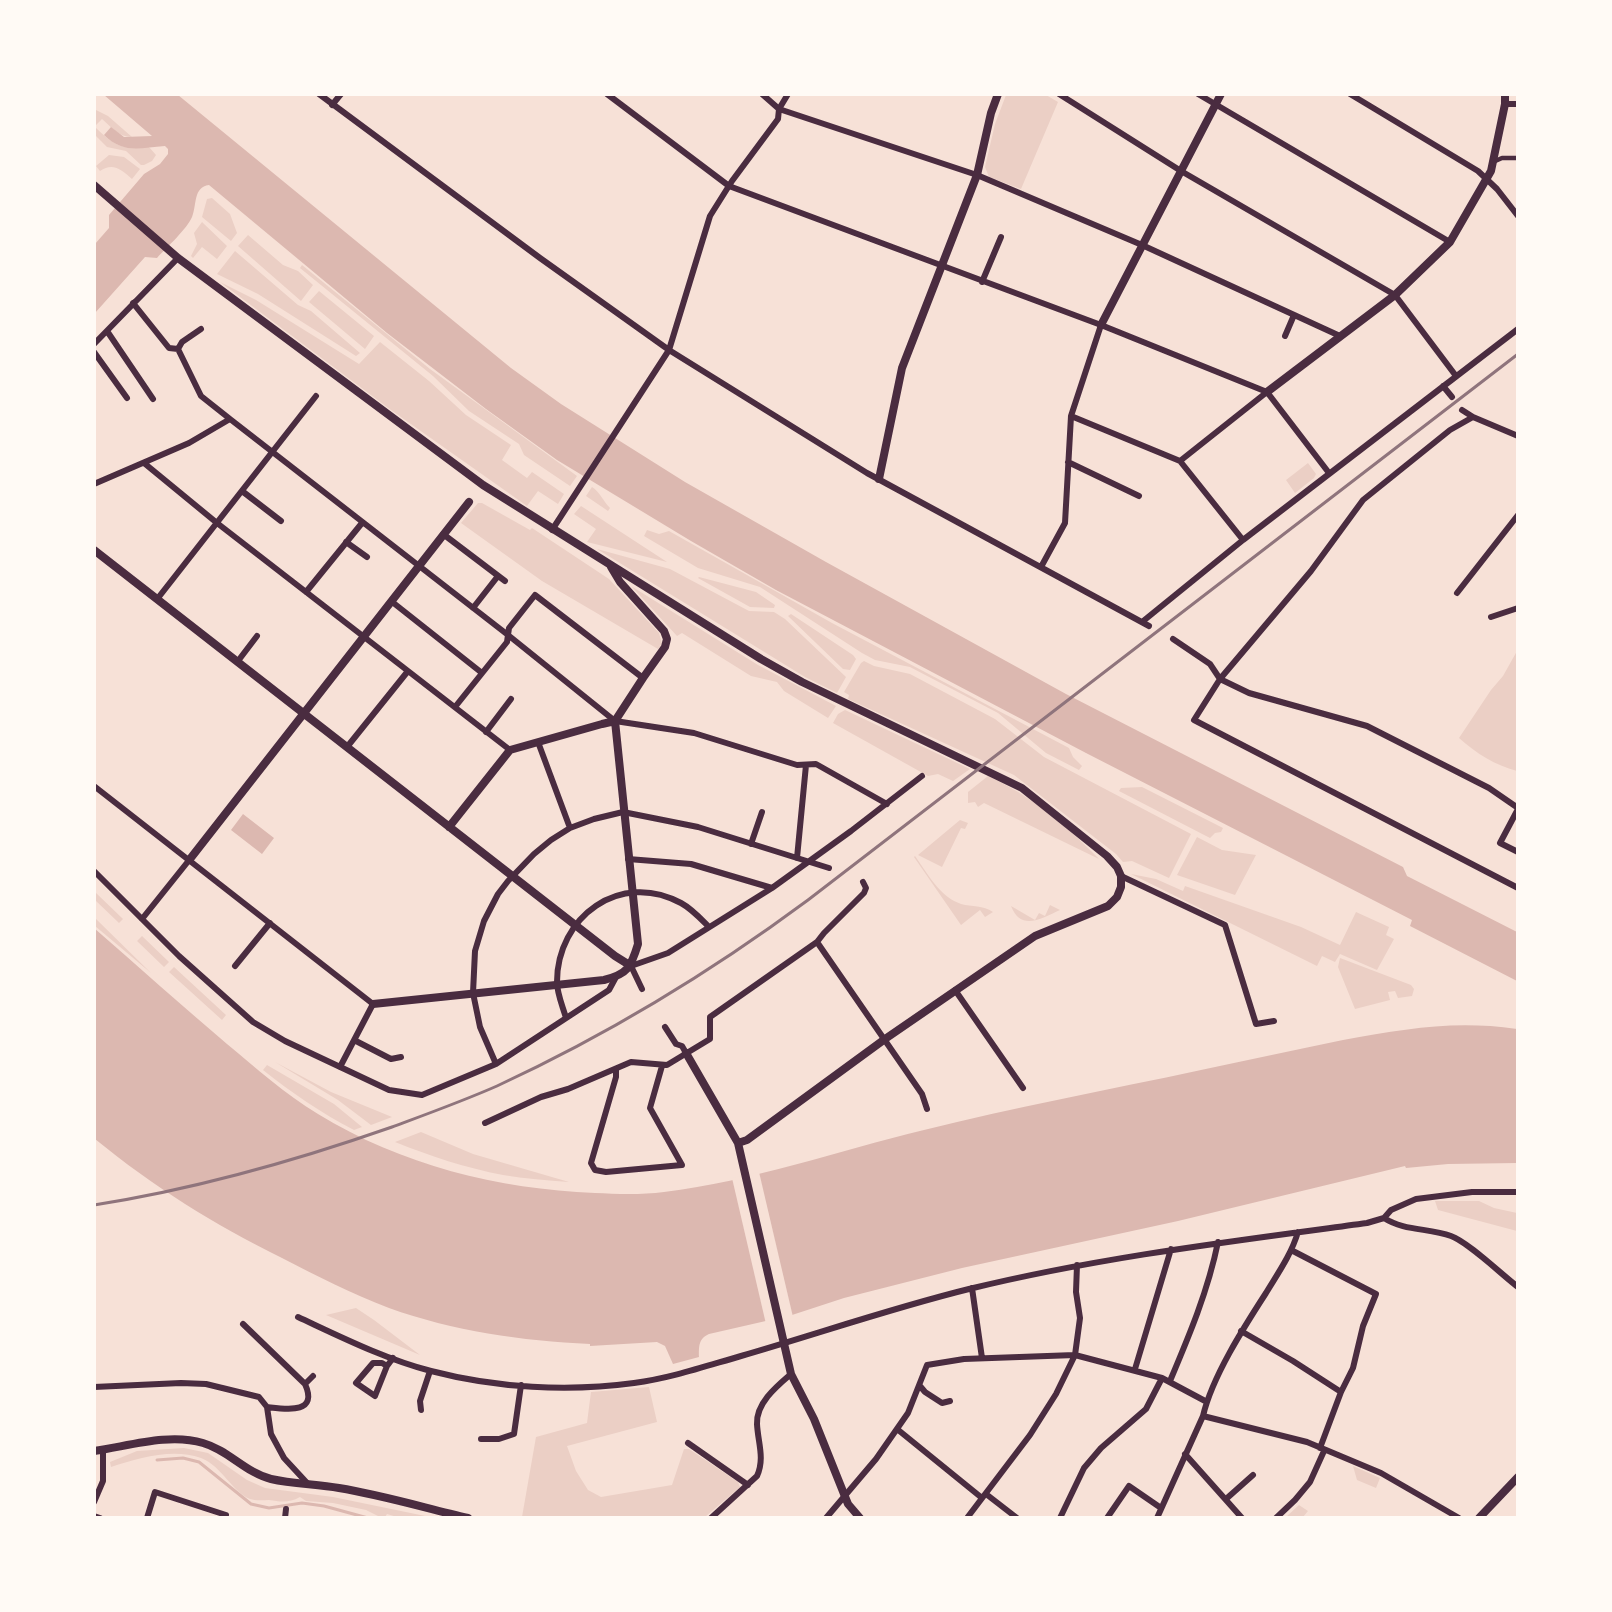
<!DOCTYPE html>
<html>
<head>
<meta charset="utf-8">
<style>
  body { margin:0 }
  #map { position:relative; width:1612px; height:1612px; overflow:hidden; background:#f7e1d7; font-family:"PT Serif",serif }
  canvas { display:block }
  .frame { position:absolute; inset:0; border:96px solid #fffaf5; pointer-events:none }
</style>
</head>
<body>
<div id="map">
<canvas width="1612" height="1612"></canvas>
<div class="frame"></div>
</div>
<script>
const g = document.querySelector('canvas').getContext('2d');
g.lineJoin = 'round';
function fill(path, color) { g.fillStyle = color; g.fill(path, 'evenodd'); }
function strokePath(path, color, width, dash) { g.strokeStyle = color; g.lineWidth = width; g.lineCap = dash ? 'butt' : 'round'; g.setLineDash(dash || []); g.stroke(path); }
const green = new Path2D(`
  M1006 95H1046L1058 102 1021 189 989 177 985 167 995 124Z
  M94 109 108 116 132 137C119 137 112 128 102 119L95 126Z
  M95 127C114 145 121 150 149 147L156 155 152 161 144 165H141L126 151 107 147 95 135Z
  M109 155 124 157 140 169 132 179C122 170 113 162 100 171L96 166Z
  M212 198 230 214 237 233 231 241 202 217 207 199Z
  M202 222 227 246 217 259 202 247 193 258 191 256 197 244 194 233Z
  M248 235 283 265 298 271 313 285 301 301 238 246Z
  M235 251 298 305 311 311 360 353 356 356 258 294 217 274Z
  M302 265 430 369 577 476 570 486 524 455 519 444 469 411 433 376 300 268Z
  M220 282 256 300 359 364 380 342 429 381 466 415 511 445 502 460 527 478 532 472 564 494 558 504 538 491 527 506 391 410Z
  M319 291 374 336 365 349 309 302Z
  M1308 463 1316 474 1314 478 1295 493 1286 480Z
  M592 487C600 492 603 501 610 508L608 511 586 496Z
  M478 503H482L530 530 532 528 609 579 659 633 662 644 658 649 542 581 461 523Z
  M581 506 667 562 587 542 596 529 574 514Z
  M647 530 659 534 669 531 832 623 1069 748 1073 757 1082 766 1079 770 1046 753 998 713 910 667 875 660 862 653 760 587 698 568 644 536Z
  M597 549 670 569 749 611 774 612 785 619 846 677 837 693 805 677Z
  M699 577 756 592 775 605 774 608 750 607 698 578Z
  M631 586 758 665 836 706 828 718 784 691 777 682 751 676 682 633 677 636Z
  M791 614 853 655 856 659 850 670 843 669 788 616Z
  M1517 651 1518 770 1517 771C1495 765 1477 754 1459 738L1491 690 1503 676Z
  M864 661 874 666 910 674 995 719 1044 757 1191 834 1169 878 1132 861 1123 862 1116 854 1014 775 848 699 849 695 844 692 861 663Z
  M845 710 970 769 953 781 938 774 928 776 833 723 838 714Z
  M988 776C1030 795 1067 826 1099 859L984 803 978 807 975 802 968 803V792Z
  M1142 787 1223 828 1221 832 1215 833 1210 838 1119 791 1121 788Z
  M960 820 968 823 965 829 961 828 942 867 918 855Z
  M1197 837 1222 850 1256 855 1235 895 1177 875Z
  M915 856C928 874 939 896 961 904 972 907 983 905 993 912L985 917 980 910 961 925 914 857Z
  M1131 874 1156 879 1183 891 1185 886 1301 927 1340 945 1356 912 1389 927 1386 935 1394 939 1377 970 1340 954 1335 962 1322 956 1317 966Z
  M95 892 123 919 119 923 95 900Z
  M1050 905 1060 910C1042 918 1021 932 1011 906L1035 920 1039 913 1045 916Z
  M94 918H95L151 973 95 926Z
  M142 936 169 962 164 967 137 941Z
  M1340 958 1411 985 1414 989 1412 996 1398 998 1395 991 1388 992 1390 1000 1355 1009 1338 967Z
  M174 967 226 1015 222 1020 169 972Z
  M275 1062 331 1092 392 1117 371 1125 338 1100Z
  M267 1065 334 1104 362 1127 354 1130C321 1113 292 1093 263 1070Z
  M421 1132 473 1154 569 1182C547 1180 525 1179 503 1175 466 1168 430 1156 395 1142Z
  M1435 1201H1479L1494 1208 1517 1213V1231L1438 1210Z
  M356 1308 374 1320 420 1355 326 1315Z
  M649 1387 657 1422 567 1446 576 1471 588 1490 601 1497 672 1485 684 1449H689L738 1482 740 1487 705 1517H522L536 1437 587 1423 591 1392Z
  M184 1448 208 1453 247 1480 265 1488 333 1497 430 1517H397L387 1514 385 1517H380L366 1510 333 1503 306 1501 300 1497C289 1503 281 1502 269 1500 263 1500 256 1501 250 1499 232 1492 222 1466 201 1458 172 1448 139 1458 111 1467L110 1462 137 1451Z
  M1353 1466 1380 1478 1376 1488 1357 1480Z
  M1299 1505 1308 1511 1303 1517H1286Z`);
const water = new Path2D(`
  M104 95H178L511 368 561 404 685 482 826 562 1066 694 1403 867 1407 876 1517 932V981L1410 926 1412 920 1086 753 776 590 691 541 557 460 486 409 387 333 209 185C193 187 197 205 192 217 187 229 167 247 157 258L145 257 95 313V244L109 228V215L144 174 160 164 168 154V149L165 146C139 148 124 154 104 135L111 127 124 137 152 136Z
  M243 814 274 838 262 854 231 830Z
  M94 928C139 967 182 1006 227 1044 256 1068 285 1094 318 1114 401 1165 498 1189 595 1193 617 1194 641 1195 664 1192 753 1181 837 1151 924 1130 1015 1107 1108 1090 1201 1070 1248 1060 1295 1050 1343 1040 1406 1029 1453 1020 1517 1029V1163L1448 1164 1406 1168 1405 1166 1178 1221 962 1268 844 1298 792 1315 709 1334C698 1339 699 1347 699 1357L673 1364 665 1346 657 1342 590 1346V1344C522 1341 453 1331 389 1308 352 1294 317 1276 282 1258 213 1224 154 1187 95 1139Z`);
const pier = new Path2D(`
  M759 1172 793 1317 766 1324 732 1178Z`);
const stream = new Path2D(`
  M157 1460 183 1458 199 1462 251 1504 269 1508 302 1503 324 1506 368 1518`);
const pedestrian = new Path2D(`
  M1493 162 1502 158H1518`);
const minor = new Path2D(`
  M319 94 540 258 669 350 867 473 1149 626
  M607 94 729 186 1101 325 1267 392 1329 473
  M762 94 779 109 977 175 1142 245 1340 336
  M1059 94 1181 171 1395 295 1456 376
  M1198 94 1450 242
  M1350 94 1478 171 1497 189 1518 216
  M1505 104H1518
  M332 105 341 94
  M982 282 1001 237
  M133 303 169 348 178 349 201 396 230 419
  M107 331 153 399
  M1285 336 1294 315
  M94 344 178 258
  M178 349 182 342 201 329
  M94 352 127 398
  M1443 386 1452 397
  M1462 410 1473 417
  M1071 416 1180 461 1243 540
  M1518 436 1473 417 1450 430 1363 500 1311 571 1220 679 1194 720 1518 888
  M1180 461 1267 392
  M1068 462 1139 496
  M144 463 217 523 510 750
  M94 484 189 443 230 419 508 635 615 721 694 733 797 765 816 764 887 804
  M242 491 281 521
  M552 530 669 350 710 216 732 181 778 119 779 109 788 94
  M443 534 505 581
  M346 542 367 557
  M1041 567 1065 523 1071 416 1101 325
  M306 592 362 523
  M1457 593 1518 515
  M158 598 316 396
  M391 601 482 673
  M473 608 498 576
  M1491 617 1518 608
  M1142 622 1243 540 1518 329
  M1173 639 1210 664 1220 679 1249 693 1367 726 1489 788 1518 808
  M238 661 257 636
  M455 707 507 642 509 628 535 595 643 678
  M486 732 511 699
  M538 742 570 828
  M347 747 408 671
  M94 786 373 1004 340 1067
  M1518 809 1500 843 1518 852
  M751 844 762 812
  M797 858 806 765
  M628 859 691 864 772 888
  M94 871 179 956 253 1022 285 1041 389 1090 422 1095 496 1064 609 990 616 977
  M1121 876 1225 925 1256 1024 1274 1021
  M142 919 190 859
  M817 942 922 1094 927 1109
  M235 966 270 923
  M642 989 631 966 668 953 772 888 851 831 922 776
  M955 990 1023 1088
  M566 1018C563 1007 557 994 557 982 557 917 620 870 681 903 692 909 700 918 709 927
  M665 1027 676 1044 682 1046 686 1053
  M354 1040 391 1059 401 1057
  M496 1064 480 1027 473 993 475 951 484 921 498 894 508 881 534 854 551 840 570 828 594 819 623 812 698 827 829 868
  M616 1069V1077L591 1163 595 1170 606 1172 682 1165 650 1108 662 1066
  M485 1123 541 1097 568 1089 631 1062 667 1065 710 1039V1017L817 942 824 933 864 893 866 888 863 882
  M1384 1218C1404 1231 1429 1228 1451 1236 1468 1242 1501 1274 1518 1287
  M1293 1251 1376 1294 1363 1326 1353 1368 1341 1392 1320 1448
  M972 1288 982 1358
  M298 1317C341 1337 385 1359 431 1371 496 1388 568 1392 634 1383 671 1378 706 1366 741 1356 817 1334 892 1308 969 1289 1100 1257 1234 1241 1367 1223L1384 1218 1391 1210 1416 1199 1472 1192H1518
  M243 1324 305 1384C319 1415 285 1409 267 1407
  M1241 1331 1293 1361 1341 1392
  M387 1366 382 1363H373L356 1383 375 1396 387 1366 393 1358
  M1135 1369 1171 1249
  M1170 1381C1189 1336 1208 1291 1218 1242
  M305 1384 313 1376
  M920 1386 925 1392 942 1403 950 1401
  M94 1387 181 1383 206 1384 259 1397 267 1407 271 1434 284 1458 308 1484
  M421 1410 420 1401 430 1371
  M1203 1416 1307 1442 1381 1473 1459 1518
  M897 1429 982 1498
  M481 1439H499L514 1434 521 1385
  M688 1443 748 1485
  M1185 1454 1242 1518
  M986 1494 1017 1518
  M1226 1499 1253 1475
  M94 1502 103 1481V1450
  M94 1516 100 1518
  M147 1518 155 1492 226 1515 225 1518
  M285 1518 286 1509
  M711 1518 757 1476C765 1458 758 1443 757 1424 756 1403 777 1386 791 1374
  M826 1518 876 1459 908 1413 927 1365 964 1359 1075 1355 1162 1378 1207 1402
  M967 1518 1030 1435 1056 1394 1075 1355 1080 1318 1076 1292 1077 1265
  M1060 1518 1084 1468 1101 1448 1146 1409 1162 1378
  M1107 1518 1129 1486 1161 1508
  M1157 1518 1203 1416C1212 1377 1244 1327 1266 1293 1278 1273 1291 1255 1298 1232
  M1276 1518 1295 1500 1310 1482 1324 1451`);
const tertiary = new Path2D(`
  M94 185 178 258 483 485 761 659 802 682 1022 788 1107 856 1117 867 1121 876V887L1117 897 1108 906 1035 936 885 1039 747 1140 738 1143
  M1101 325 1221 94
  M1267 392 1395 295 1450 242 1491 171 1505 104V94
  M879 479 902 368 977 175 991 113 998 94
  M94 550 615 956 631 966
  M449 827 510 750 602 724 615 721
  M190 859 469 502
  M373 1004 604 980C628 974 631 967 638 944L615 721 643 678 665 647 667 639 664 631 620 582 611 567
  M686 1053 738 1143 791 1374 814 1419 848 1504 860 1518
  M94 1451C129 1446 169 1433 203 1443 228 1450 246 1473 271 1479 293 1484 317 1484 339 1488 382 1495 425 1508 468 1518
  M1479 1518 1518 1477`);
const rail = new Path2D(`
  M94 1205C196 1189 295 1161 392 1127 427 1114 463 1101 497 1086 607 1035 711 972 808 900L1518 354`);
fill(green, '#ebcfc5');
fill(water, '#dcb8b0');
fill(pier, '#f7e1d7');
strokePath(stream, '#dcb8b0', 3);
strokePath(pedestrian, '#4a2c40', 4.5);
strokePath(minor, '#4a2c40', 6);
strokePath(tertiary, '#4a2c40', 8);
strokePath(rail, '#8f747c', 3);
</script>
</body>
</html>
